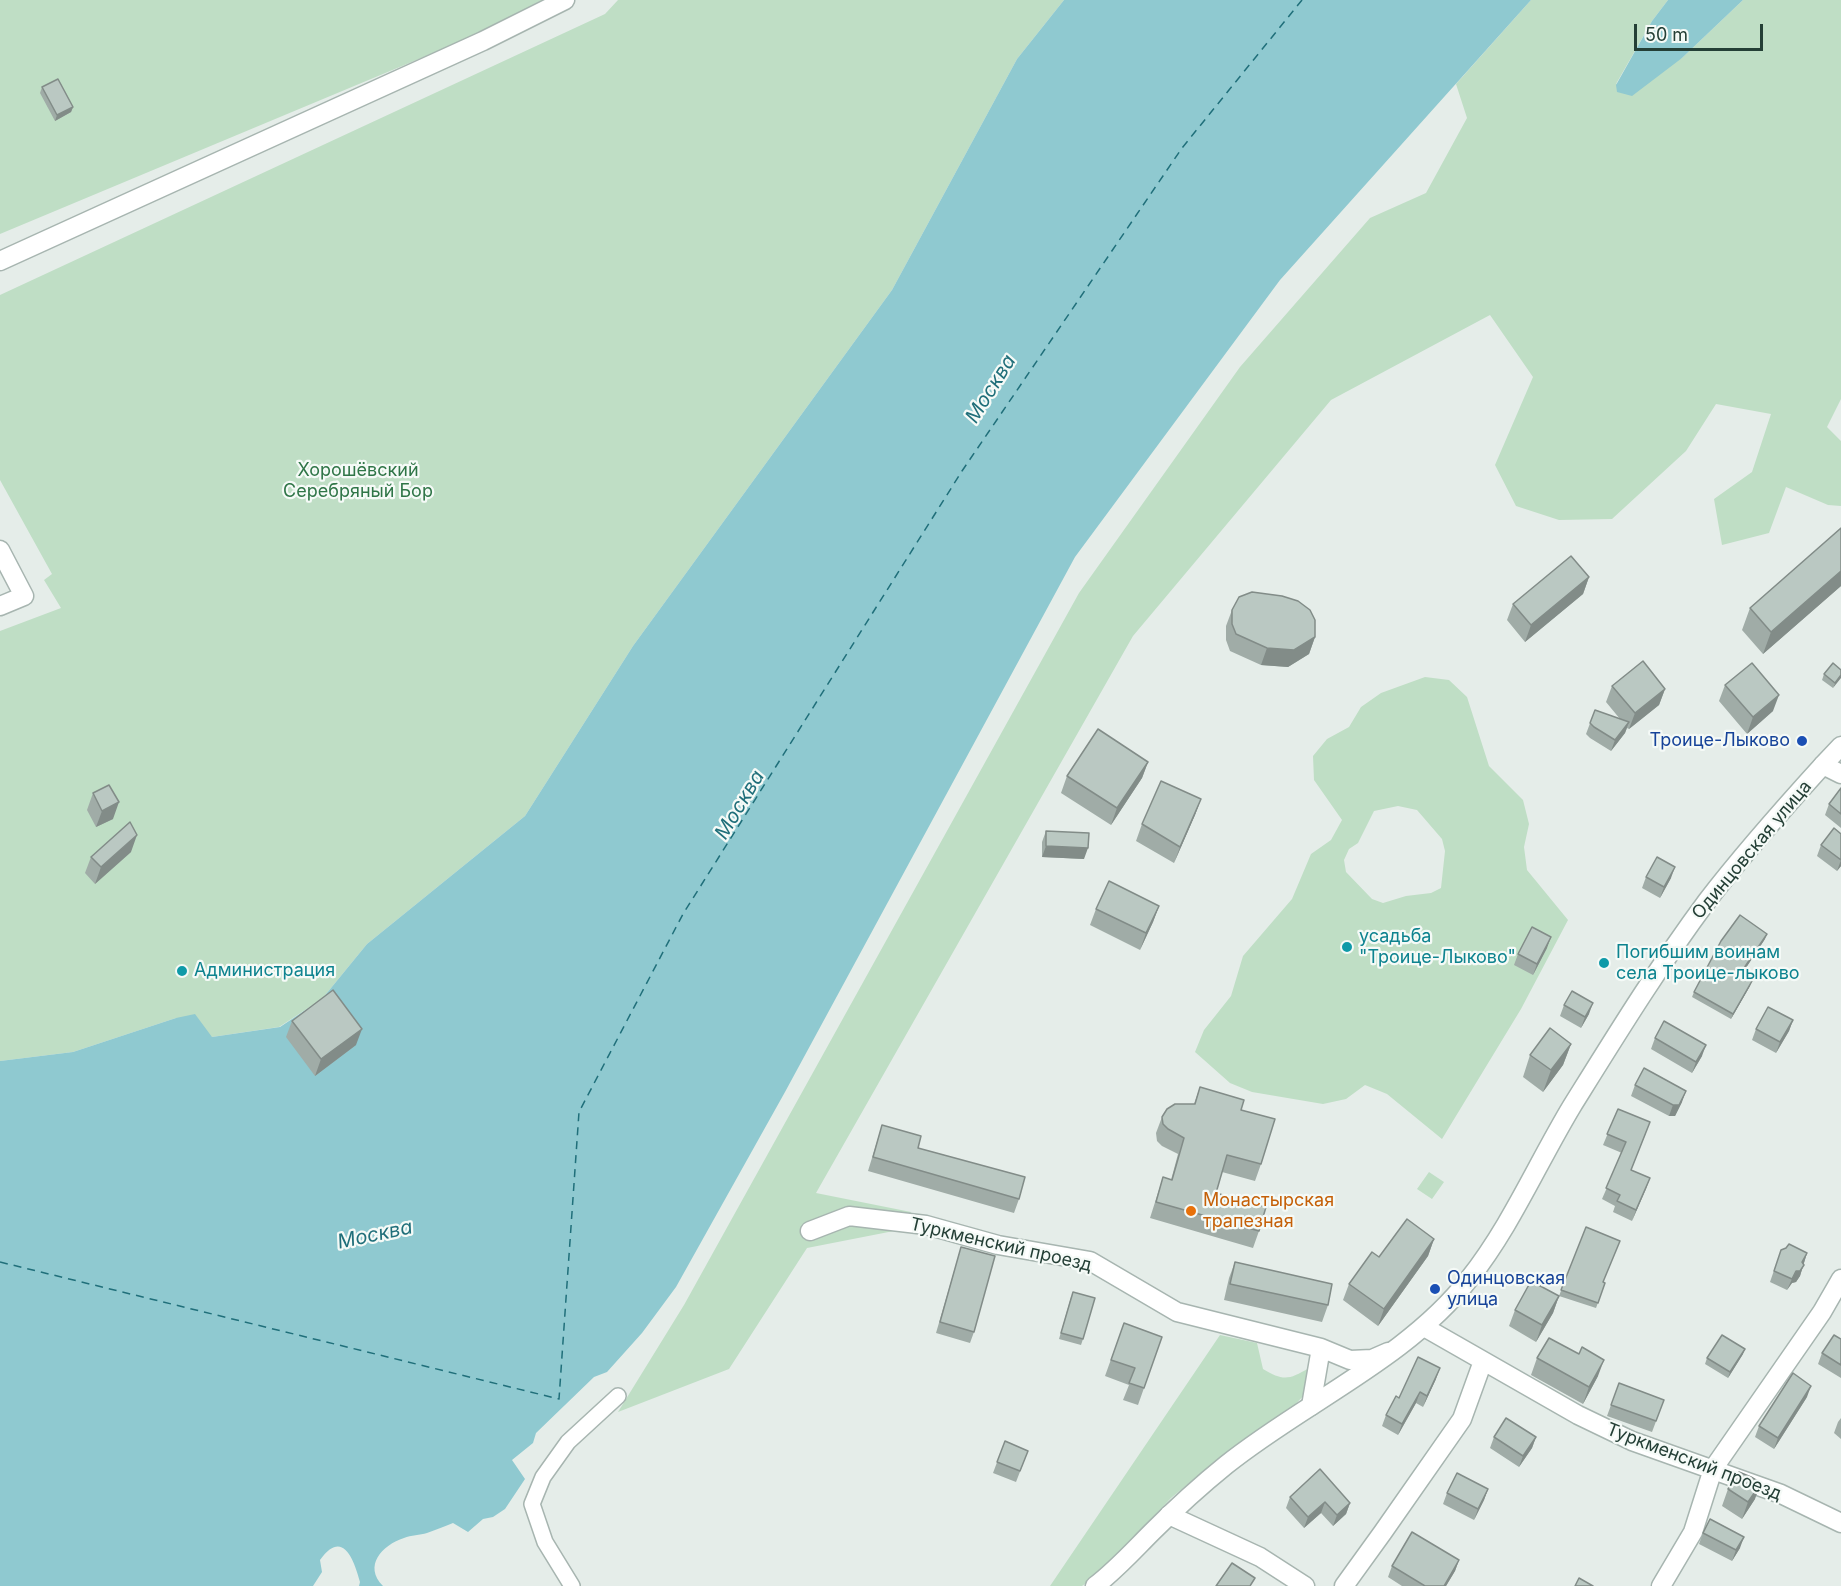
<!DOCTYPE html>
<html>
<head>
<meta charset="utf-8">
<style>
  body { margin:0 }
  #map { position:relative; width:1841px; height:1586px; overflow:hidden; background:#e5ede9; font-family:Inter,sans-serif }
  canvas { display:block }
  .scale { position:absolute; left:1634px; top:24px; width:129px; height:27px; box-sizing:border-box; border:3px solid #243f36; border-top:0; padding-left:8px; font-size:18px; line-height:21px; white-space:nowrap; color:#243f36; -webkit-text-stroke:4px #f5faf7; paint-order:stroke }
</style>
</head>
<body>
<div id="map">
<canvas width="1841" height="1586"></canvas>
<div class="scale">50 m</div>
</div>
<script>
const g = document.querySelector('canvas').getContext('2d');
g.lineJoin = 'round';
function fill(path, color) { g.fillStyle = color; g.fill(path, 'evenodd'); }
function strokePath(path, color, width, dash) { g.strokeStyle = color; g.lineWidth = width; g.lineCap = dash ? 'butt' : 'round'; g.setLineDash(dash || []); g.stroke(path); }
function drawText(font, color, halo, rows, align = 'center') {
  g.font = font + ' Inter,sans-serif'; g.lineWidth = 4.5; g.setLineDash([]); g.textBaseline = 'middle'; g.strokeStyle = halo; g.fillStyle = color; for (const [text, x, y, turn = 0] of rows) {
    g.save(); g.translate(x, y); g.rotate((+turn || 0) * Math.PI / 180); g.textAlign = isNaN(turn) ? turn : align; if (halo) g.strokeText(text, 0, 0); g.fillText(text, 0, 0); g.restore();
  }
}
const green = new Path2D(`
  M0 0H560L0 234Z
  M618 0H1064L1017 59 892 290 633 646 525 816 367 944 322 999 279 1027 212 1037 176 1018 73 1052 0 1061V631L61 608 44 580 52 574 0 480V295L605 14Z
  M1531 0H1668L1652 21 1616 84 1682 58 1743 0H1841V399L1827 427 1841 441V506L1828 505 1786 487 1769 533 1722 545 1714 499 1752 472 1771 414 1716 404 1686 451 1612 519 1559 520 1516 506 1495 465 1533 377 1490 315 1331 400 1133 636 816 1193 911 1212 904 1229 807 1248 729 1369 618 1412 684 1305 1079 593 1240 367 1370 218 1426 193 1467 118 1456 84Z
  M1425 677 1449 680 1467 697 1489 766 1523 800 1529 824 1524 847 1527 870 1568 920 1521 1009 1442 1139 1387 1094 1365 1085 1346 1099 1323 1104 1252 1092 1230 1083 1195 1052 1204 1030 1231 996 1243 956 1292 899 1311 854 1331 840 1342 820 1314 780 1313 756 1327 739 1349 727 1361 707 1381 693ZM1398 806 1417 810 1442 839 1445 851 1441 888 1431 893 1406 896 1383 903 1372 899 1346 872 1344 860 1349 849 1358 843 1374 811Z
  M1429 1172 1444 1182 1432 1199 1417 1189Z
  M1220 1335 1257 1343 1263 1369C1283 1381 1289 1380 1309 1368V1390L1286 1414 1223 1455 1171 1498 1104 1570 1082 1586H1050Z`);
const water = new Path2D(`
  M1064 0H1531L1280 280 1075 557 785 1092 676 1287 642 1333 607 1372 594 1377 536 1433 533 1443 512 1460 525 1479 505 1509 493 1517 483 1519 468 1532 453 1523C445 1526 436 1530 427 1533 420 1535 411 1535 404 1538 382 1545 363 1566 383 1586H359L360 1582C354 1560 343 1528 320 1560L322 1572 313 1586H0V1061L73 1052 176 1018 195 1014 212 1037 280 1027 322 999 367 944 525 816 633 646 892 290 1017 59Z
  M1668 0H1743L1682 58 1632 96 1617 92 1616 85 1652 21Z`);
const ferry = new Path2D(`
  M0 1262 559 1399 579 1112 683 914 962 471 1182 148 1302 0`);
const pedestrian = new Path2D(`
  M572 1586 545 1542 532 1504 543 1477 568 1442 618 1396`);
const minor = new Path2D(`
  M0 261 483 41 565 0
  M0 550 24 596 0 606
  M1823 765 1841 746
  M810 1231 849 1216 926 1225 998 1245 1090 1261 1177 1312 1321 1348 1350 1360 1372 1359 1388 1352
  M1424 1327 1578 1415 1632 1441 1781 1494 1841 1523
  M1311 1406 1321 1348
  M1169 1515 1260 1557 1305 1586
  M1344 1586 1383 1532 1462 1419 1483 1361
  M1661 1586 1693 1532 1713 1469 1822 1312 1841 1279`);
const tertiary = new Path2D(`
  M1095 1586C1116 1570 1133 1551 1152 1532 1175 1509 1200 1486 1226 1465 1303 1403 1408 1358 1469 1279 1511 1226 1537 1164 1572 1106 1615 1037 1658 967 1707 901 1743 854 1783 809 1823 765L1841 774`);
const wall = new Path2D(`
  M42 87 73 107 71 112 55 121 40 93Z
  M1841 528V586L1763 654 1742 630 1750 608Z
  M1589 577 1583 594 1525 642 1507 620 1513 604Z
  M1232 610 1315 637 1309 654 1288 667 1261 665 1230 651 1226 640V626Z
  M1841 670 1833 688 1822 680 1824 674Z
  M1725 685 1773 711 1747 734 1719 701Z
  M1612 686 1665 689 1659 705 1629 729 1627 728 1625 733 1611 751 1590 738 1586 734 1595 710 1620 719 1606 702Z
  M1148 762 1142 778 1111 825 1061 793 1067 776Z
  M1841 788V828L1825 815 1829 804Z
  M93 793 113 819 96 827 87 810Z
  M1201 799 1195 815 1174 863 1136 841 1142 824Z
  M1046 831 1084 859 1042 857V842Z
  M1841 834V866L1837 871 1817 856 1821 845Z
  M131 852 95 884 85 873 91 857Z
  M1646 877 1671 878 1660 898 1642 888Z
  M1159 906 1153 922 1140 950 1090 925 1096 909Z
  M1765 939 1741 975 1750 986 1731 1019 1692 997 1694 992Z
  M1547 948 1533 975 1514 965 1518 954Z
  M1564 1005 1589 1014 1581 1028 1560 1016Z
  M1793 1020 1789 1031 1776 1053 1752 1040 1756 1029Z
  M292 1021 356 1045 315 1076 286 1037Z
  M1655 1038 1702 1056 1692 1073 1651 1049Z
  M1571 1044 1563 1065 1543 1092 1523 1077 1530 1055Z
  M1635 1085 1682 1102 1675 1116H1669L1631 1096Z
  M1200 1087 1241 1110 1261 1164 1255 1181 1222 1172 1216 1193 1259 1231 1253 1248 1150 1218 1163 1177 1171 1180 1178 1154 1162 1146 1157 1141 1156 1133 1162 1117 1194 1104Z
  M1618 1109 1646 1133 1631 1170 1650 1178 1632 1221 1613 1212 1615 1206 1602 1199 1622 1153 1603 1145Z
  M882 1125 918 1148 1019 1199 1014 1213 868 1171Z
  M1586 1227 1603 1282 1605 1283 1596 1308 1559 1296Z
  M1434 1239 1428 1256 1378 1326 1343 1300 1349 1284Z
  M961 1247 974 1332 970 1343 936 1333Z
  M1781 1250 1807 1253 1800 1276 1796 1282 1792 1283 1787 1290 1770 1282Z
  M1235 1262 1328 1305 1322 1322 1224 1300 1229 1278Z
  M1559 1296 1553 1313 1536 1342 1509 1326 1515 1310Z
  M1071 1297 1083 1339 1081 1345 1059 1339Z
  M1124 1323 1162 1337 1138 1405 1123 1400 1129 1385 1105 1376Z
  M1841 1339V1378L1818 1364 1822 1353Z
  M1743 1354 1728 1378 1705 1364 1707 1358Z
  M1537 1358 1598 1376 1583 1404 1531 1375Z
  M1436 1379 1423 1407 1416 1403 1398 1435 1382 1426 1386 1415 1399 1398Z
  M1619 1383 1664 1400 1652 1432 1607 1416Z
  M1807 1397 1774 1449 1755 1437 1759 1426Z
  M1841 1418V1439L1834 1433 1838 1422Z
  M1494 1437H1536L1532 1448 1519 1467 1490 1448Z
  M1005 1441 1028 1451 1016 1482 993 1473Z
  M1488 1489 1484 1500 1474 1520 1443 1504 1447 1493Z
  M1728 1489 1755 1499 1742 1519 1722 1506Z
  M1290 1497 1350 1503 1346 1514 1333 1526 1321 1513 1304 1528 1286 1508Z
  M1703 1533 1740 1548 1732 1561 1699 1544Z
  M1459 1560 1455 1571 1446 1586H1402L1388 1577 1392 1566Z`);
const shadedWall = new Path2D(`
  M73 107 71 112 55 121 57 115Z
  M1841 571V586L1763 654 1771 632Z
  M1589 577 1583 594 1525 642 1531 625Z
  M1315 637 1309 654 1288 667 1261 665 1267 648Z
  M1841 675V678L1833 688 1835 683Z
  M1665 689 1659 705 1629 729 1635 713Z
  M1779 695 1773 711 1747 734 1753 717Z
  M1629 722 1625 733 1611 751 1615 740Z
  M1148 762 1142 778 1111 825 1117 808Z
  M1201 799 1195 815 1174 863 1180 847Z
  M119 802 113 819 96 827 102 811Z
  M137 835 131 852 95 884 101 867Z
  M1046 846 1088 848 1084 859 1042 857Z
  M1841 860V866L1837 871Z
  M1675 867 1671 878 1660 898 1664 887Z
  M1159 906 1153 922 1140 950 1146 933Z
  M1767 934 1765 939 1738 980 1740 974Z
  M1551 937 1547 948 1533 975 1537 964Z
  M1752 981 1750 986 1731 1019 1733 1014Z
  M1593 1003 1589 1014 1581 1028 1585 1017Z
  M1793 1020 1789 1031 1776 1053 1780 1042Z
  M362 1029 356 1045 315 1076 321 1059Z
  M1571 1044 1563 1065 1543 1092 1551 1070Z
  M1706 1045 1702 1056 1692 1073 1696 1062Z
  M1686 1091 1682 1102 1675 1116H1669L1673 1105Z
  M1650 1178 1646 1189 1632 1221 1636 1210Z
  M1434 1239 1428 1256 1378 1326 1384 1309Z
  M1807 1253 1800 1276 1796 1282 1792 1283 1787 1290 1792 1279Z
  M1559 1296 1553 1313 1536 1342 1542 1325Z
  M1745 1349 1743 1354 1728 1378 1730 1372Z
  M1604 1360 1598 1376 1583 1404 1589 1387Z
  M1440 1368 1436 1379 1423 1407 1427 1396Z
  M1811 1386 1807 1397 1774 1449 1778 1438Z
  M1420 1392 1416 1403 1398 1435 1402 1424Z
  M1536 1437 1532 1448 1519 1467 1523 1456Z
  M1761 1483 1755 1499 1742 1519 1748 1502Z
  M1488 1489 1484 1500 1474 1520 1478 1509Z
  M1325 1502 1321 1513 1304 1528 1308 1517Z
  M1350 1503 1346 1514 1333 1526 1337 1515Z
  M1744 1537 1740 1548 1732 1561 1736 1550Z
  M1459 1560 1455 1571 1446 1586H1444Z`);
const building = new Path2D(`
  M58 79 73 107 57 115 42 87Z
  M1841 528V571L1771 632 1750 608Z
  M1571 556 1589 577 1531 625 1513 604Z
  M1252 592 1282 596 1298 601 1310 610 1315 620V637L1294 650 1267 648 1236 634 1232 624V610L1239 597Z
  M1643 661 1665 689 1635 713 1612 686Z
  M1752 663 1779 695 1753 717 1725 685Z
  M1833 663 1841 670V675L1835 683 1824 674Z
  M1595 710 1629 722 1615 740 1594 727 1590 723Z
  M1098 729 1148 762 1117 808 1067 776Z
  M1161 781 1201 799 1180 847 1142 824Z
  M109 785 119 802 102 811 93 793Z
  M1841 788V814L1829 804Z
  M130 822 137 835 101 867 91 857Z
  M1834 828 1841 834V860L1821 845Z
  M1046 831 1089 833 1088 848 1046 846Z
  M1657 857 1675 867 1664 887 1646 877Z
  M1109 881 1159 906 1146 933 1096 909Z
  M1740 915 1767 934 1740 974 1752 981 1733 1014 1694 992 1721 941Z
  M1532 927 1551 937 1537 964 1518 954Z
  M333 990 362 1029 321 1059 292 1021Z
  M1572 991 1593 1003 1585 1017 1564 1005Z
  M1768 1007 1793 1020 1780 1042 1756 1029Z
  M1664 1021 1706 1045 1696 1062 1655 1038Z
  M1550 1028 1571 1044 1551 1070 1530 1055Z
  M1644 1068 1686 1091 1679 1105H1673L1635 1085Z
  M1200 1087 1244 1100 1241 1110 1275 1119 1261 1164 1227 1155 1216 1193 1266 1207 1259 1231 1156 1202 1163 1177 1172 1180 1184 1138 1168 1129 1163 1124 1162 1117 1167 1109 1175 1104H1195Z
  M1618 1109 1650 1122 1631 1170 1650 1178 1636 1210 1617 1201 1620 1195 1606 1188 1626 1142 1607 1134Z
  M882 1125 921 1136 918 1148 1025 1177 1019 1199 873 1157Z
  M1407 1219 1434 1239 1384 1309 1349 1284 1372 1252 1379 1257Z
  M1586 1227 1620 1241 1603 1282 1605 1283 1598 1303 1561 1290Z
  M1789 1244 1807 1253 1802 1262 1804 1265 1800 1271H1796L1792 1279 1774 1271 1781 1250 1786 1248Z
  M961 1247 995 1256 974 1332 940 1322Z
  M1235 1262 1332 1284 1328 1305 1230 1284Z
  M1531 1281 1559 1296 1542 1325 1515 1310Z
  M1073 1292 1095 1298 1083 1339 1061 1333Z
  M1124 1323 1162 1337 1144 1388 1129 1383 1135 1368 1111 1360Z
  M1722 1335 1745 1349 1730 1372 1707 1358Z
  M1834 1335 1841 1339V1365L1822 1353Z
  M1549 1338 1579 1354 1582 1347 1604 1360 1589 1387 1537 1358Z
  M1418 1357 1440 1368 1427 1396 1420 1392 1402 1424 1386 1415 1396 1396 1399 1398Z
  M1793 1373 1811 1386 1778 1438 1759 1426Z
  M1619 1383 1664 1400 1656 1421 1611 1405Z
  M1506 1418 1536 1437 1523 1456 1494 1437Z
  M1005 1441 1028 1451 1020 1471 997 1462Z
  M1320 1469 1350 1503 1337 1515 1325 1502 1308 1517 1290 1497Z
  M1739 1472 1751 1477 1761 1483 1748 1502 1728 1489Z
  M1457 1473 1488 1489 1478 1509 1447 1493Z
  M1710 1519 1744 1537 1736 1550 1703 1533Z
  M1412 1532 1459 1560 1444 1586H1425L1392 1566Z
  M1232 1563 1255 1578 1250 1586H1216Z
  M1579 1578 1593 1586H1575Z`);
const markers = [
  [1802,741,6,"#1a4fb4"],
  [1347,947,6,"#0f9aa8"],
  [1604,963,6,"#0f9aa8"],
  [182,971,6,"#0f9aa8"],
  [1191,1211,6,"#e8710a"],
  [1435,1289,6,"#1a4fb4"]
];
const parkNames = [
  ["Хорошёвский",358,471],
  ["Серебряный Бор",358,492]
];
const transitNames = [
  ["Троице-Лыково",1790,741],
  ["Одинцовская",1447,1279,"left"],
  ["улица",1447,1300,"left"]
];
const streetNames = [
  ["Одинцовская улица",1752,850,-50],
  ["Туркменский проезд",1001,1245,13],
  ["Туркменский проезд",1694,1462,21]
];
const cultureNames = [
  ["усадьба",1359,937],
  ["\"Троице-Лыково\"",1359,958],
  ["Погибшим воинам",1616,953],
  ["села Троице-лыково",1616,974],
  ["Администрация",194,971]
];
const foodNames = [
  ["Монастырская",1203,1201],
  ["трапезная",1203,1222]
];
const waterNames = [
  ["Москва",991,389,-58],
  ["Москва",740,805,-59],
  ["Москва",375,1235,-12]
];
fill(green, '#bfdec5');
fill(water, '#8fc9d0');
strokePath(ferry, '#206f7a', 1.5, [8, 6]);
strokePath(pedestrian, '#a7b5b0', 18);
strokePath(minor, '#a7b5b0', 21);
strokePath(tertiary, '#a7b5b0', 21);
strokePath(pedestrian, '#fff', 15);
strokePath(minor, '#fff', 18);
strokePath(tertiary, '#fff', 18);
fill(wall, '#a0aca7');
fill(shadedWall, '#828c88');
fill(building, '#bac8c2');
strokePath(building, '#828c88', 1.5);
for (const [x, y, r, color] of markers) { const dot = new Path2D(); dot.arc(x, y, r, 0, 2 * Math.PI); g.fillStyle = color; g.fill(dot); strokePath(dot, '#f5faf7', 2); }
drawText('18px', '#2f7547', '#f5faf7', parkNames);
drawText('18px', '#164399', '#f5faf7', transitNames, 'right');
drawText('18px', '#243f36', '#f5faf7', streetNames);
drawText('18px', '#0d838f', '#f5faf7', cultureNames, 'left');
drawText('18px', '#c56008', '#f5faf7', foodNames, 'left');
drawText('italic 20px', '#206f7a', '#f5faf7', waterNames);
</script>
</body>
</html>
